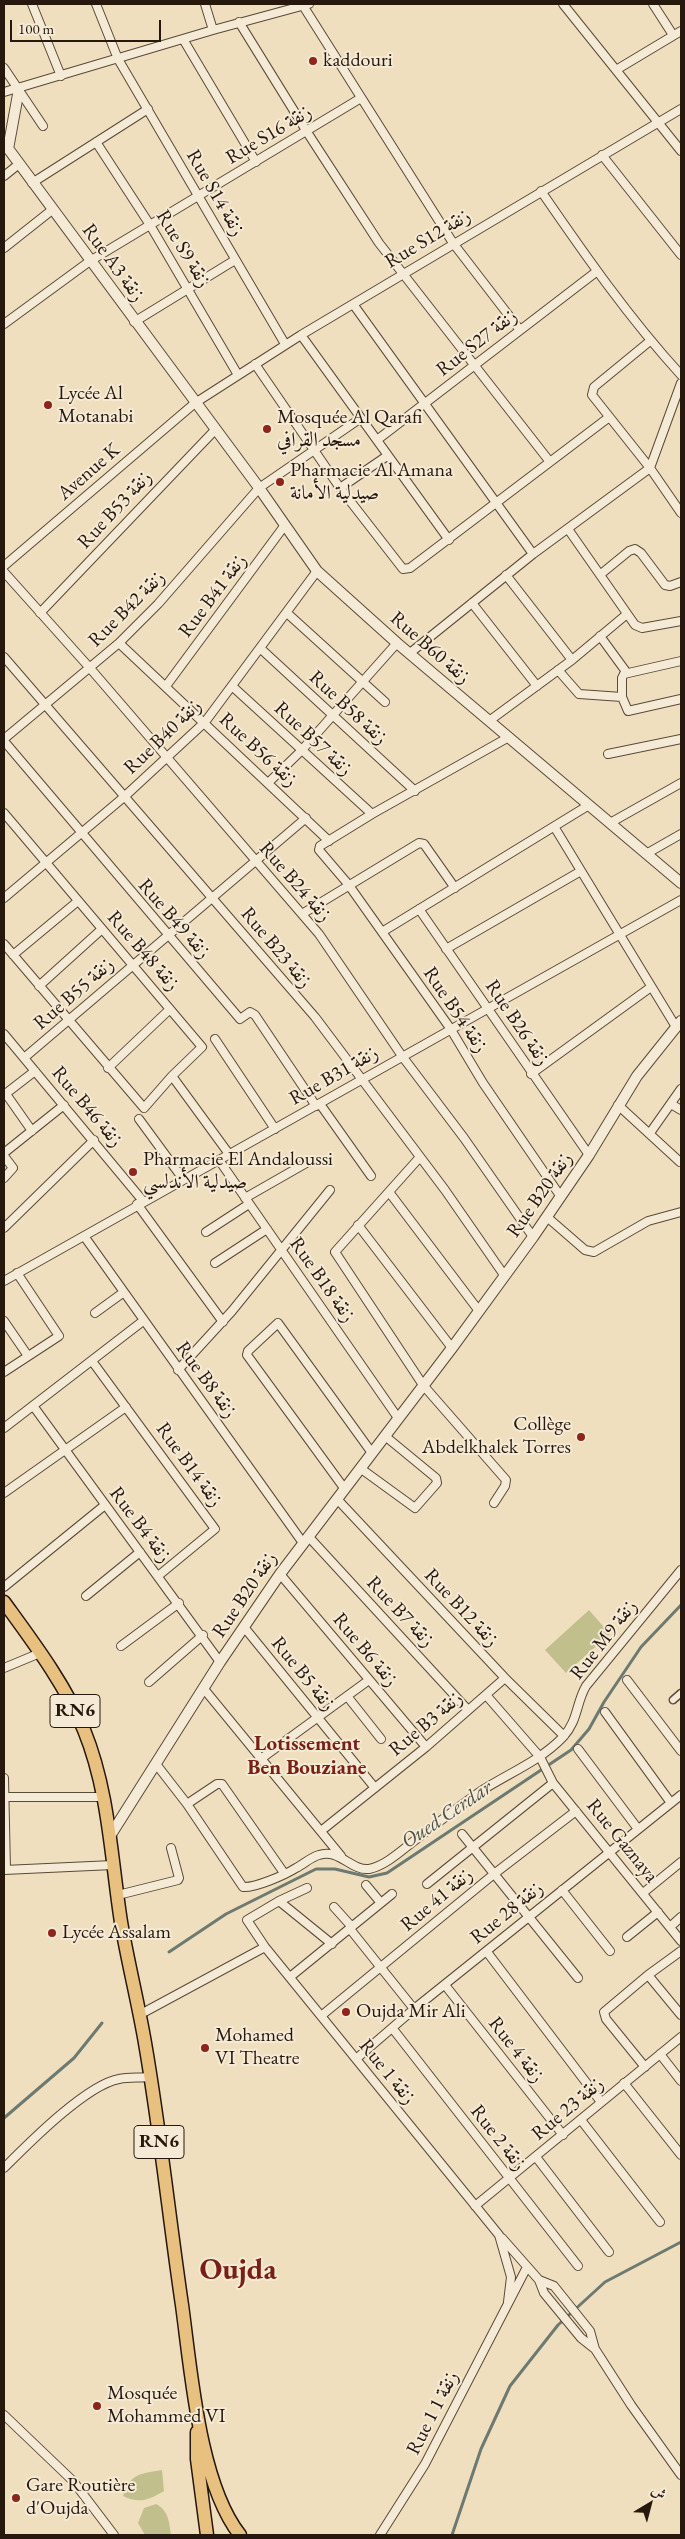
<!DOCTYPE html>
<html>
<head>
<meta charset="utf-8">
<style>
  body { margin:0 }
  #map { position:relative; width:685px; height:2539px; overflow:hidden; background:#f0dfbe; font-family:"EB Garamond",Amiri,serif }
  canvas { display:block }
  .frame { position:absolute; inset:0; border:5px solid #27180d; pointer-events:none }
  .north { position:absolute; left:625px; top:2479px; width:50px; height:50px; -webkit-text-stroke:4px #f5ead5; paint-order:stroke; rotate:37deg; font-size:14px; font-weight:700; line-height:20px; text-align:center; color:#27180d }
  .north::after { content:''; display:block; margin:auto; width:18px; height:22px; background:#27180d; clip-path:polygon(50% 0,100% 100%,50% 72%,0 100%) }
  .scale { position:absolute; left:10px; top:20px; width:151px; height:22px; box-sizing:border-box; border:2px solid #27180d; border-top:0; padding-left:6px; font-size:15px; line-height:18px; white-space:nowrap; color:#27180d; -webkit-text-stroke:4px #f5ead5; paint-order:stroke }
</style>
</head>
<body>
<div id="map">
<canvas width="685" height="2539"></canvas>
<div class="frame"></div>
<div class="north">ش</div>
<div class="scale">100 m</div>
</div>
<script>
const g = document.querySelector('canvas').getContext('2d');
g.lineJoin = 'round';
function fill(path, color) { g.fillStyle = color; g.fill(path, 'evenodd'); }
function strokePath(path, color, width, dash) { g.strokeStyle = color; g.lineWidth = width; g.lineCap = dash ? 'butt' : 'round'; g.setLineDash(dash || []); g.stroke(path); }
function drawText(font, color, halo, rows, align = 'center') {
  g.font = font + ' "EB Garamond",Amiri,serif'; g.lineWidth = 4; g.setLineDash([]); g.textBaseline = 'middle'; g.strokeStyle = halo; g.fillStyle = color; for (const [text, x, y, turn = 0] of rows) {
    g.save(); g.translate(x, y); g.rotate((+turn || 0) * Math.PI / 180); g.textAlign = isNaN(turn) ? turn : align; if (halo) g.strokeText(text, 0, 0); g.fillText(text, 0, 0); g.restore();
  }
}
const green = new Path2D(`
  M589 1610 610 1634 566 1673 545 1650Z
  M162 2470 164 2491C149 2500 139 2504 123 2496 131 2473 139 2474 162 2470Z
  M156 2504C169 2511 169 2522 171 2535H145L138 2523 144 2508Z`);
const stream = new Path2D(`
  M169 1952 226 1914 316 1869H335L369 1877 387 1873 571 1750 589 1729 604 1702 641 1647 681 1605
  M4 2118 74 2058 102 2023
  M452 2535 481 2449 510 2386 558 2325 605 2282 681 2242`);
const pedestrian = new Path2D(`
  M673 1700 681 1693`);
const minor = new Path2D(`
  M32 4 61 76
  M96 4 118 59 285 344
  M205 4 213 30
  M302 4 453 243 520 330
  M563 4 681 151
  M653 4 673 35
  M239 22 307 132 379 243 550 462
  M183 39 256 162
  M4 68 43 126
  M616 70 681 31
  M4 92 213 30 309 4
  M96 142 150 225 238 375
  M602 155 681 255
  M4 176 19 164
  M32 183 148 109
  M541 191C585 255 629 318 681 375
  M4 248 52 210
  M353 304 533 554
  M134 322 235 260
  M4 324 90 261 361 98
  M301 335 449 540
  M650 341 594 387 592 395 650 468 681 513
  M255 364 340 488 403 569 410 568 608 418
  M377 440 596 272
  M340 488 387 456
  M568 529 635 625 642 628 681 621
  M4 566 195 403 301 335 681 109
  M4 572 89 667 319 934 402 1056 464 1138 533 1237
  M601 574 629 551 635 549 641 553 665 585 670 586 681 582
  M506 575 572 660
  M472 603 537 686
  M40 613 215 430
  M287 613 385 702
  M600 636 627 673
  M119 643 329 841
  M260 648 415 791
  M410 653 533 554 650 468 681 383
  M4 657 315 1017 445 1190 504 1275
  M558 670 579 694 622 697 628 711 681 699
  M166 686 285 525
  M232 686 372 814
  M622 697V678L624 674 681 661
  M489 721 572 660 627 614
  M509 737 372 814 320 846 319 850 348 884 450 1028 483 1083 561 1197
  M4 739 119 643 158 604 259 488 361 418
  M4 741 240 1019 250 1012 255 1015 316 1106
  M608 754 681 739
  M269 782 301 751 397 643
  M4 813 202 1047 172 1076 144 1108 4 944
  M610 823 681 783
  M555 828 676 1027
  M646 854 681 834
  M4 898 124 797 205 722 317 571
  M419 909 589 1155
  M302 914 419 843 424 844 455 888
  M382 932 589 805
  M446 949 581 871
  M13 955 78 901
  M39 986 102 929
  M4 1034 143 1201
  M215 1039 275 1129
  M24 1058 306 818
  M108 1068 170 1009
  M531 1074 651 987
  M172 1076 229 1154
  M6 1094 32 1131
  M4 1095 35 1071
  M320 1104 371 1176
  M671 1104 681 1110
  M618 1105 680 1162
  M139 1119 183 1179
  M650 1133 681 1089
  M4 1153 64 1105
  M4 1156 13 1168 4 1178
  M420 1157 335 1252 423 1385 506 1480 505 1486 494 1503
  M219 1160 398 1418
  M389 1192 479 1311
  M245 1198 308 1162
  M137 1204 223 1322
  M547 1217 585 1250 594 1252 648 1221 681 1212
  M358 1225 452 1348
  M4 1228 94 1140
  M206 1232 249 1204
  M84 1236 303 1543
  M215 1263 267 1229
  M4 1281 681 900
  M95 1313 124 1292
  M4 1321 28 1356
  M92 1361 215 1529 158 1576
  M178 1370 232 1311 330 1190
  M4 1372 59 1336 17 1273
  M34 1407 220 1662
  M4 1428 143 1321
  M360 1468 415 1508 437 1483 436 1478 385 1436
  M344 1488 247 1355 248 1351 278 1323 372 1453
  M4 1493 126 1407
  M337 1499 505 1678 564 1736
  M308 1536 468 1710
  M280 1574 426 1747
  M4 1587 105 1505
  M86 1596 140 1552
  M244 1627 375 1788
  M121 1646 179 1603
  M4 1668 40 1653
  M627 1680 681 1751
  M149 1682 203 1635
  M204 1689 341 1856
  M486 1695 540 1757 553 1783 681 1941
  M347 1696 381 1739
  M605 1712 671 1803
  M578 1749 638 1829
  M262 1758 369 1680
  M156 1764 187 1804 243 1887C255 1888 285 1875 296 1868 304 1864 311 1857 319 1855 339 1848 351 1871 369 1869 385 1866 401 1851 414 1841 436 1824 458 1807 481 1791 509 1773 540 1761 563 1737 578 1721 576 1703 586 1686L681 1570
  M4 1778 6 1870
  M4 1797H104
  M187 1804 217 1784H222L284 1873
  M321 1831 426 1747 505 1678
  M462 1834 578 1978
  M4 1870 113 1865
  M427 1884 553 1783
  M366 1885 381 1903
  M307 1888 279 1901 247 1920 265 1947 499 2235 511 2277 508 2302
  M562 1890 610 1951
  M643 1893 681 1862
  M118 1895 178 1880 179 1878 171 1848
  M279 1901 332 1944
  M334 1907 352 1927
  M670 1927 681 1917
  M350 1929 414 2009
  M627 1937 658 1912
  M487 1952 601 2102
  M648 1975 681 2015
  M290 1977 392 1894
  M445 1985 563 2135
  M139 2015 265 1947
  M321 2016 494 1874 576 1811
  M393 2029 578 2266
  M660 2054 681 2081
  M356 2059 414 2009 681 1795
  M645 2067 606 2019 604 2012 648 1975 681 1951
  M624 2083 681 2155
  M581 2120 660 2222
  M536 2157 609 2252
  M4 2168C28 2144 86 2085 119 2079 128 2077 139 2078 149 2077
  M475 2206 681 2037
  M502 2238 539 2280 544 2293 581 2338 595 2349 631 2405 681 2475
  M539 2280 554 2286 590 2331 595 2349
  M4 2415 73 2481 114 2535
  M380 2535 425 2464 527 2267`);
const tertiary = new Path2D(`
  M4 143 257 485 317 571 397 643 681 883
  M8 149 19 89
  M110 1836 220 1662 280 1574 452 1348 533 1237 589 1155 637 1076 681 1021`);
const primary = new Path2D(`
  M4 1602C33 1642 65 1684 84 1730 109 1791 111 1858 121 1922 128 1963 138 2002 145 2043 160 2129 169 2217 182 2305 191 2370 199 2483 240 2535
  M197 2432V2459L207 2535`);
const markers = [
  [313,61,5,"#8f2418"],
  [48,405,5,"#8f2418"],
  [267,429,5,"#8f2418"],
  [280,482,5,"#8f2418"],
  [133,1172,5,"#8f2418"],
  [581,1437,5,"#8f2418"],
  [52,1933,5,"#8f2418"],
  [346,2012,5,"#8f2418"],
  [205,2048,5,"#8f2418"],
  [97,2406,5,"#8f2418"],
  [16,2498,5,"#8f2418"]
];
const shields = [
  [75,1711,50],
  [159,2142,50]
];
const shieldNames = [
  ["RN6",75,1711],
  ["RN6",159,2142]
];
const poiNames = [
  ["kaddouri",323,61],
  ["Lycée Al",58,394],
  ["Motanabi",58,417],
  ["Mosquée Al Qarafi",277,418],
  ["مسجد القرافي",277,441],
  ["Pharmacie Al Amana",290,471],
  ["صيدلية الأمانة",290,494],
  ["Pharmacie El Andaloussi",143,1160],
  ["صيدلية الأندلسي",143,1183],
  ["Collège",571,1425,"right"],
  ["Abdelkhalek Torres",571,1448,"right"],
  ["Lycée Assalam",62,1933],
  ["Oujda Mir Ali",356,2012],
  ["Mohamed",215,2036],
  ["VI Theatre",215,2059],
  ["Mosquée",107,2394],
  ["Mohammed VI",107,2417],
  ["Gare Routière",26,2486],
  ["d'Oujda",26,2509]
];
const streetNames = [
  ["Rue S16 زنقة",269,135,-31],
  ["Rue S14 زنقة",215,193,60],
  ["Rue S12 زنقة",428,239,-31],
  ["Rue S9 زنقة",183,249,59],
  ["Rue A3 زنقة",113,263,54],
  ["Rue S27 زنقة",477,343,-38],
  ["Avenue K",89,472,-41],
  ["Rue B53 زنقة",115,510,-47],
  ["Rue B41 زنقة",213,596,-53],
  ["Rue B42 زنقة",127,609,-45],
  ["Rue B60 زنقة",430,648,41],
  ["Rue B58 زنقة",348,708,43],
  ["Rue B40 زنقة",163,737,-44],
  ["Rue B57 زنقة",313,739,43],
  ["Rue B56 زنقة",258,750,43],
  ["Rue B24 زنقة",295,882,49],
  ["Rue B49 زنقة",174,919,49],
  ["Rue B23 زنقة",276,948,50],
  ["Rue B48 زنقة",143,951,49],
  ["Rue B55 زنقة",74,994,-41],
  ["Rue B54 زنقة",455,1010,56],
  ["Rue B26 زنقة",517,1023,56],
  ["Rue B31 زنقة",334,1076,-30],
  ["Rue B46 زنقة",87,1107,50],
  ["Rue B20 زنقة",540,1195,-55],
  ["Rue B18 زنقة",322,1280,55],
  ["Rue B8 زنقة",206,1380,54],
  ["Rue B14 زنقة",189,1465,54],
  ["Rue B4 زنقة",140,1525,53],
  ["Rue B20 زنقة",245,1595,-56],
  ["Rue B12 زنقة",461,1608,47],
  ["Rue B7 زنقة",400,1612,47],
  ["Rue M9 زنقة",604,1640,-52],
  ["Rue B6 زنقة",365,1650,50],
  ["Rue B5 زنقة",303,1674,51],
  ["Rue B3 زنقة",426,1724,-40],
  ["Rue Gaznaya",622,1841,51],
  ["Rue 41 زنقة",437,1900,-40],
  ["Rue 28 زنقة",507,1913,-39],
  ["Rue 4 زنقة",516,2050,52],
  ["Rue زنقة 1",387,2072,51],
  ["Rue 23 زنقة",568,2109,-40],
  ["Rue 2 زنقة",498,2138,52],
  ["Rue 1 زنقة 1",433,2413,-63]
];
const neighbourhoodNames = [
  ["Lotissement",307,1744],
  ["Ben Bouziane",307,1768]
];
const waterNames = [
  ["Oued Cerdar",447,1815,-34]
];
const townNames = [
  ["Oujda",238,2271]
];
fill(green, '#c1c08c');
strokePath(stream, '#6c7a71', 3);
strokePath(pedestrian, '#594a39', 9);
strokePath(minor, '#594a39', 10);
strokePath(tertiary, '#594a39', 12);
strokePath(primary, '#27180d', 15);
strokePath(pedestrian, '#f5ead5', 6);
strokePath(minor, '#f5ead5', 8);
strokePath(tertiary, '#f5ead5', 10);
strokePath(primary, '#e8c07f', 12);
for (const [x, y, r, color] of markers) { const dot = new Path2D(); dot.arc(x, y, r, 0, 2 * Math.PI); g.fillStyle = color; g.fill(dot); strokePath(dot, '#f5ead5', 2); }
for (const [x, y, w] of shields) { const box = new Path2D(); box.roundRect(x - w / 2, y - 16.5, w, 33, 4); g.fillStyle = '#f5ead5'; g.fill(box); strokePath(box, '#27180d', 1); }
drawText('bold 19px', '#27180d', null, shieldNames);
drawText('20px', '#27180d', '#f5ead5', poiNames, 'left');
drawText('20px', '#27180d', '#f5ead5', streetNames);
drawText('bold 21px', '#7a1f14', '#f5ead5', neighbourhoodNames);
drawText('italic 21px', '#4f5147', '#f5ead5', waterNames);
drawText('bold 30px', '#7a1f14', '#f5ead5', townNames);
</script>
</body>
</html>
